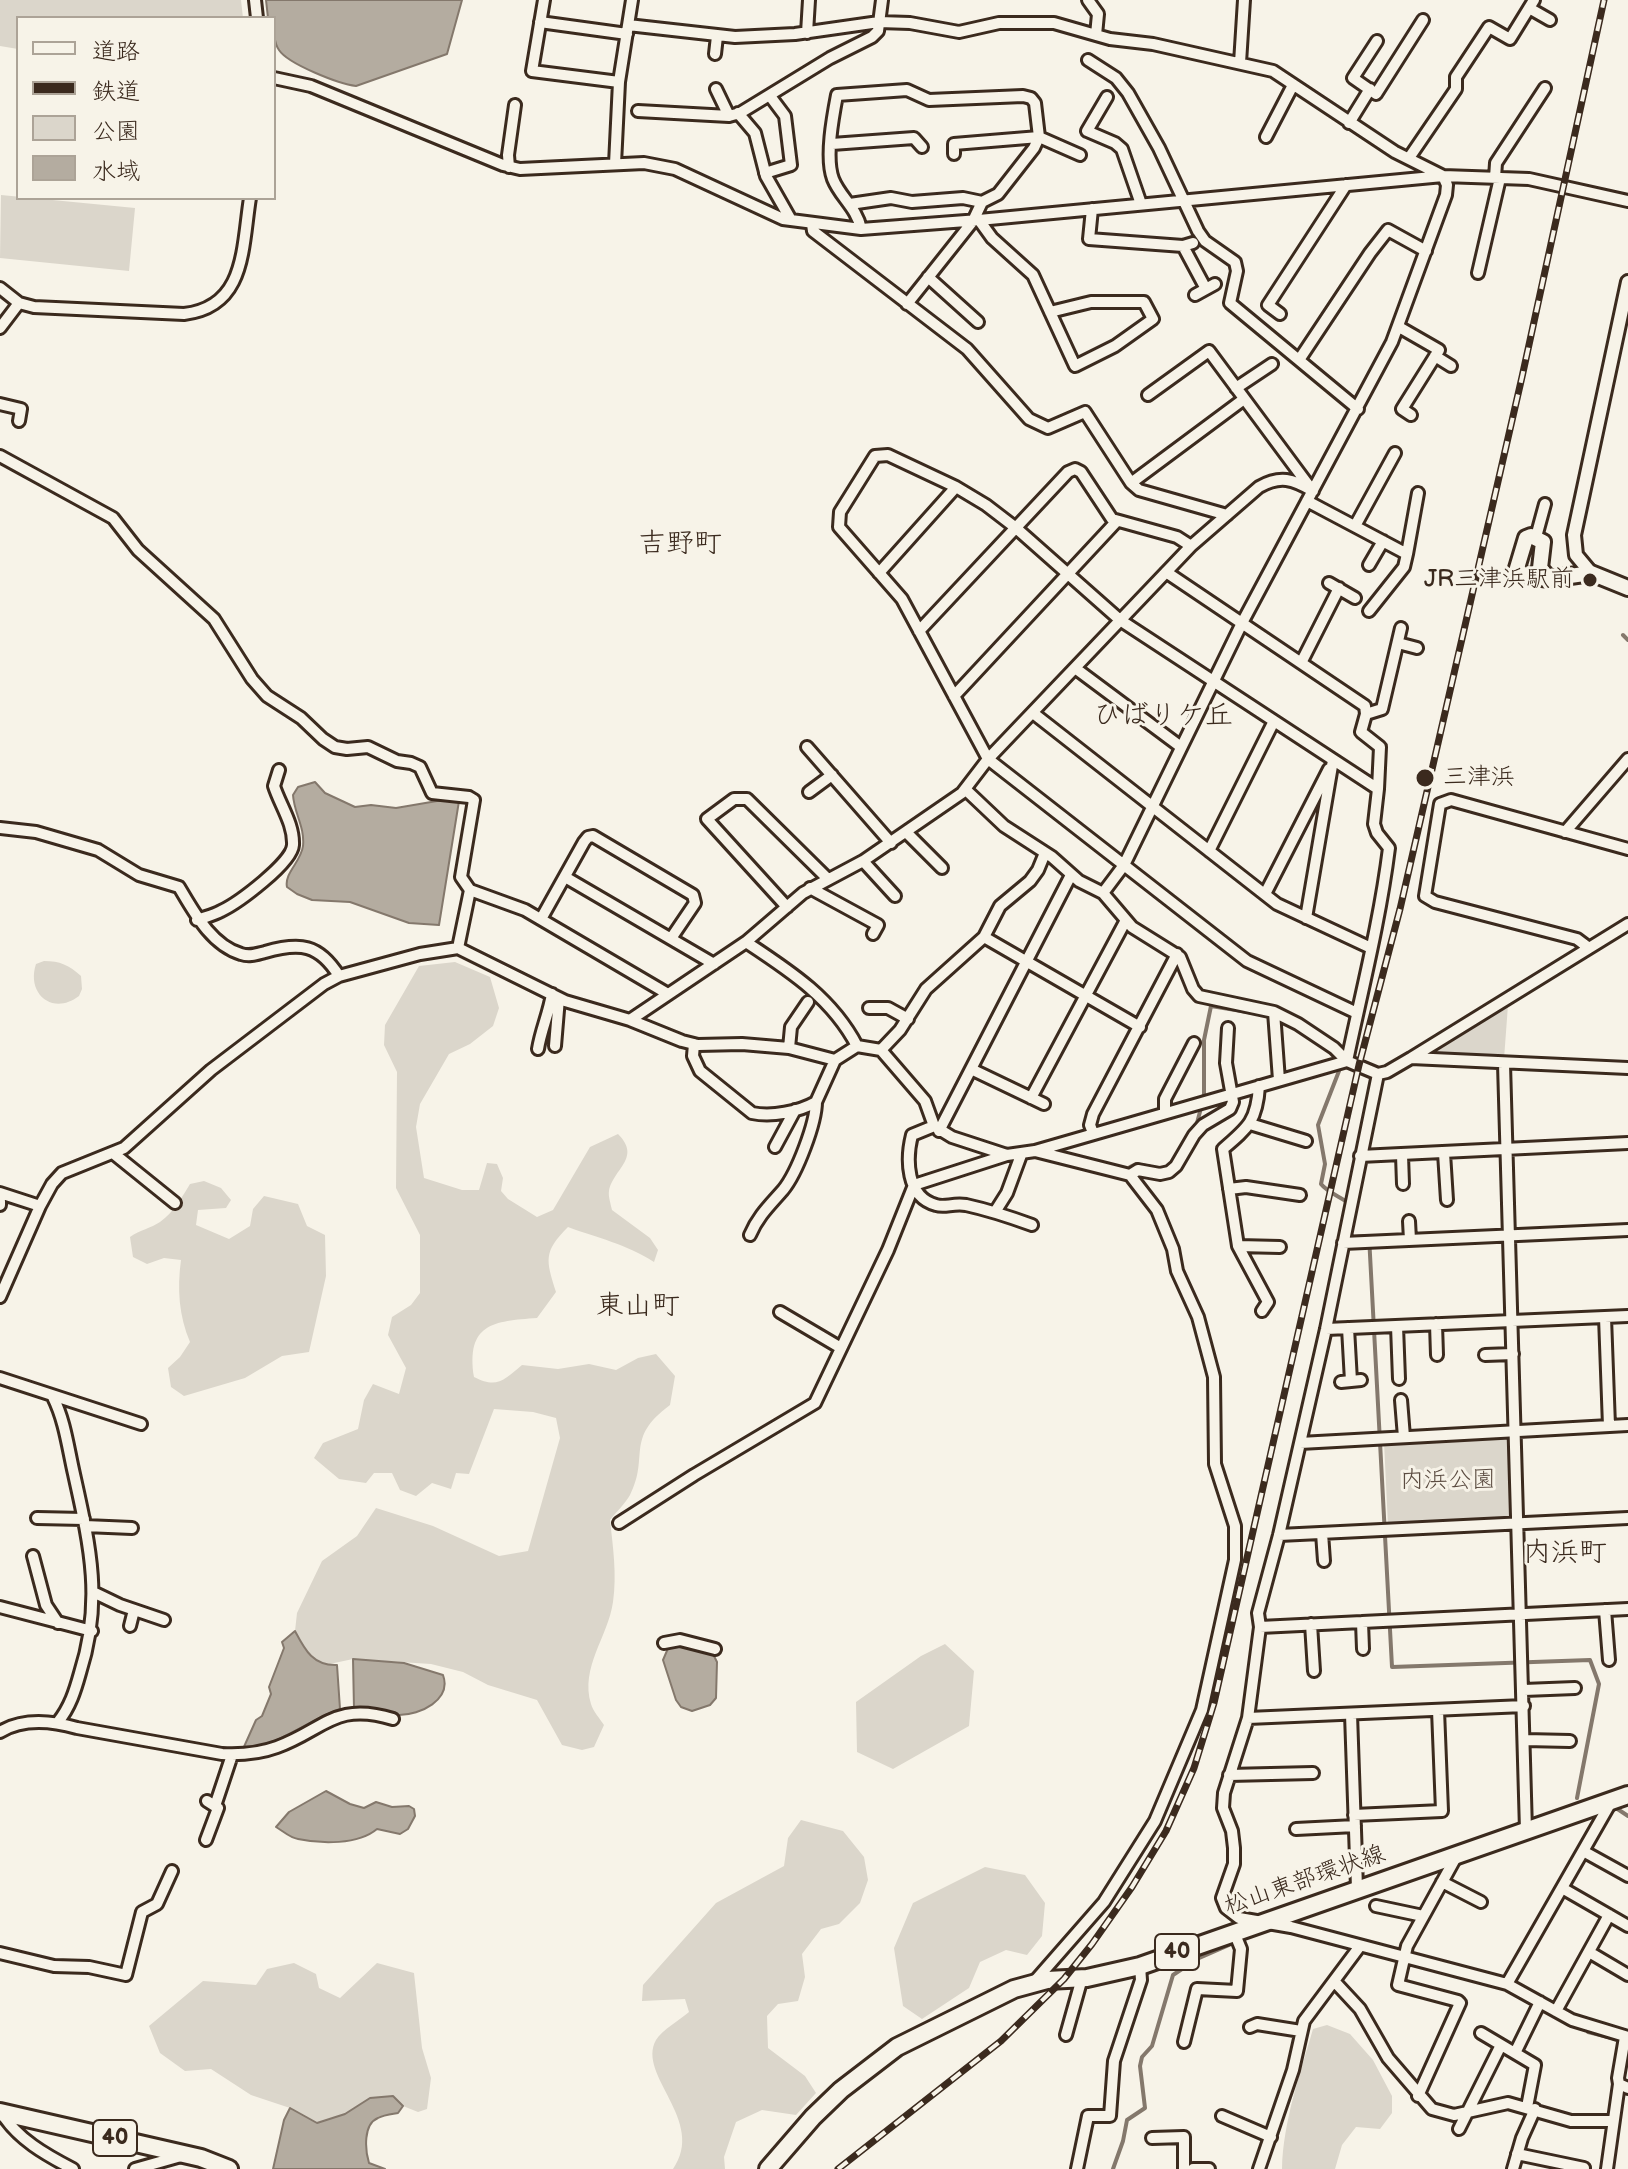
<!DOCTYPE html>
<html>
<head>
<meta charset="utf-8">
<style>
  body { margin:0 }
  #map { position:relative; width:1628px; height:2169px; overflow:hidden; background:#f7f3e8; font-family:"Balsamiq Sans","Klee One",sans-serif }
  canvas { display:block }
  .legend { position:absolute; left:16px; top:16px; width:260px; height:184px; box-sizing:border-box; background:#f7f3e8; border:2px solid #aca397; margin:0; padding:10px 14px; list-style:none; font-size:24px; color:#3b2a1e }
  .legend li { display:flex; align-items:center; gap:16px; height:40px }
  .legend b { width:40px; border:2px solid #aca397 }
</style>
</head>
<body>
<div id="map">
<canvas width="1628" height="2169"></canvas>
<ul class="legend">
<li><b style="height:10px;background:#f7f3e8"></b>道路</li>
<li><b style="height:10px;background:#3b2a1e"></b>鉄道</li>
<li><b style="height:22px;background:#dbd6cb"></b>公園</li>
<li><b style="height:22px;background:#b4aca0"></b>水域</li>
</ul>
</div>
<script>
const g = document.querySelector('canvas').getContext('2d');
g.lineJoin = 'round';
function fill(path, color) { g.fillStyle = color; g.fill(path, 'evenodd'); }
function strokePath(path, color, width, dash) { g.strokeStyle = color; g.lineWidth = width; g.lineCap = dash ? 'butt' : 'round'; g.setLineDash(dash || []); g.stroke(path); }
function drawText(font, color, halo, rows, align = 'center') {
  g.font = font + ' "Balsamiq Sans","Klee One",sans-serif'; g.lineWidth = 6; g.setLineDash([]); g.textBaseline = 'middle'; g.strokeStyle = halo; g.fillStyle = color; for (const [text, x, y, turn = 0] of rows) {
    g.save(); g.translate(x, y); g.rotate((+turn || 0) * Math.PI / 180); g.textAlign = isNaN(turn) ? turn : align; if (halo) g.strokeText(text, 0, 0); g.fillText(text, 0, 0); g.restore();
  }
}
const green = new Path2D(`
  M0 0H241L243 18H18V49L0 46Z
  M1 195 135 208 129 271 0 258Z
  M44 961C60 961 69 965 81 976L82 989 79 996C53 1016 26 994 36 964Z
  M455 962 490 977 499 1008 493 1026 470 1044 449 1054 420 1104 416 1127 424 1178 462 1190H479L487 1163 497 1164 503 1178 501 1191 508 1199 537 1217 553 1210 590 1147 618 1134C642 1158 613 1169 609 1191 608 1196 611 1205 612 1210L650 1238 658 1250 654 1262C624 1243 600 1239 568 1227 543 1252 546 1260 556 1292L537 1318C493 1321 466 1324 474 1377 497 1389 504 1380 522 1365L558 1369 589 1364 616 1370 638 1358 656 1354 675 1376 670 1405C624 1439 650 1456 630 1495 625 1504 616 1512 610 1520 613 1547 617 1575 613 1602 608 1637 580 1667 591 1704 593 1711 600 1719 604 1725L594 1747 582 1750 562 1745 537 1700 488 1685 463 1672 431 1664 353 1659 325 1665 312 1659 305 1651 295 1631 297 1613 322 1561 357 1536 376 1508 433 1526 499 1556 528 1551 560 1438 556 1418 533 1412 494 1409 469 1474 456 1473 451 1489 432 1483 416 1496 400 1490 392 1473H374L366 1483 339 1479 314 1458 323 1443 358 1429 364 1400 373 1384 399 1394 406 1368 388 1335 392 1317 411 1305 420 1293V1235L396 1188 397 1072 384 1045 385 1025 419 966Z
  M1508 1005 1504 1059 1436 1054 1433 1049Z
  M204 1181 221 1188 231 1200 226 1208 198 1210 196 1225 229 1239 250 1226 253 1209 264 1196 298 1204 307 1226 325 1235 326 1276 309 1352 282 1356 245 1378 184 1396 171 1387 168 1368 180 1357 190 1342C179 1316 177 1289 181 1260L164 1258 147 1264 133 1257 130 1237C140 1230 151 1228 160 1222 174 1212 182 1197 190 1184Z
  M1510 1435 1513 1519 1388 1526 1384 1442Z
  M945 1644 974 1671 969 1726 893 1769 857 1752 856 1702 921 1656Z
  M801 1820 843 1831 864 1857 868 1880 860 1903 839 1924 821 1929 802 1954 805 1977 798 2001 778 2004 767 2016 768 2048 805 2076 816 2093 796 2115 762 2110 736 2122 724 2157 725 2169H673C707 2121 636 2075 656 2040 662 2030 680 2020 689 2012L685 1999 642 2001 643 1985 716 1903 784 1866 788 1838Z
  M985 1867 1025 1875 1045 1903 1042 1936 1027 1955 1006 1950 980 1962 969 1988 922 2019 903 2006 894 1948 913 1903Z
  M294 1963 316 1974 319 1988 340 1998 377 1963 414 1973 422 2048 431 2078 427 2109 418 2112 403 2106 393 2096 370 2098 345 2114 317 2123 290 2108 251 2095 211 2069 185 2071 160 2053 149 2026 203 1981 256 1985 267 1969Z
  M1327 2025 1350 2034 1373 2060 1392 2096V2113L1380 2129 1356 2127 1342 2145 1335 2169H1282C1283 2122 1300 2074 1313 2029Z`);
const water = new Path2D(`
  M266 0H462L447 54 356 86C339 84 288 64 279 50 273 41 274 29 274 18H268Z
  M315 782 325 793 355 807 371 805 396 808 437 801H459L439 925 409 923 350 902 312 900 297 894 287 887C284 873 301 862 303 846 305 827 294 813 293 795L298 787Z
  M295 1631C305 1650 313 1666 337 1665L340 1709C306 1721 279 1746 243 1749L256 1720 262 1716 271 1694 269 1687 284 1648 282 1642Z
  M679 1645 712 1652 717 1662 716 1698 710 1705 692 1711 681 1707 676 1700 663 1660 669 1646Z
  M353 1659 404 1663 443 1675C452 1700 420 1715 399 1715 384 1715 370 1709 354 1709Z
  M326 1791 350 1804 364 1808 376 1802 392 1807 409 1806 414 1809 415 1816 408 1829 400 1834 377 1829C358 1845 321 1844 298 1839 290 1838 283 1831 276 1827L289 1812Z
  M393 2096 403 2106 398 2113C392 2114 383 2115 378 2118 363 2124 365 2150 369 2163L385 2169H273L284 2120 290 2108 317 2123 345 2114 370 2098Z`);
const stream = new Path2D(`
  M1623 635 1628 640
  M1322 1046 1335 1055 1339 1071 1318 1125 1325 1164 1321 1184C1328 1193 1342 1197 1351 1205
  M1182 1147 1197 1123 1201 1108 1204 1094V1040L1211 1006 1266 1015
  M1123 1179 1130 1167 1136 1164 1161 1169
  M1349 1231 1352 1237 1369 1236 1392 1667 1590 1660 1599 1684 1577 1798
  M1616 1808 1628 1816
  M1357 1950 1504 1988 1530 2003
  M1588 2032 1624 2041
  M1113 2169 1123 2141 1127 2120 1145 2108 1140 2066 1142 2057 1152 2046 1173 1975 1197 1959 1229 1945`);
const minor = new Path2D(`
  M255 0 257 18
  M544 0 532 71 619 82
  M1088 0 1098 14 1096 35
  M1529 8 1550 20
  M540 22 627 34
  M628 25 735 37 795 34 879 22 910 23 959 32 999 23H1054L1110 39 1153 44 1273 71 1395 152 1443 176 1447 185 1446 195 1392 342 1242 623 1124 865 1103 893
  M807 33 809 0
  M1377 41 1353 78 1376 94 1423 20
  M715 54 717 36
  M1088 60 1116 78 1128 93 1159 148 1198 231 1205 241 1235 262 1237 271 1230 303 1358 409
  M1240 63 1244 0
  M274 78 311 86 503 165 520 169 644 163 675 169 783 219 861 229 979 220 1443 176 1529 179 1628 201
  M716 89 729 116
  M1107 97 1087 131 1115 143 1122 149 1141 204
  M638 111 729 116 740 113 830 58 872 37 878 31 882 0
  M738 113 755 133 766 176 791 220
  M1349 123 1370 89
  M1266 137 1293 85
  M832 144 914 138 922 147
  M954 154V144L1039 137 1080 155
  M1409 158 1456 89V77L1489 27 1510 39 1534 0
  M615 164 619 82 632 0
  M509 167 508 155 515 105
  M765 173 791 165 785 116 770 96
  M1495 178 1496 163 1545 88
  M850 204 891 198 912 202 963 198 982 202
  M1092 209 1089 239 1183 246 1193 243
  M979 220 992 238 1033 275 1075 366 1115 346 1153 319 1144 302H1091L1050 312
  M812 224 813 231 967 349 1029 419 1048 428 1085 412 1131 483 1139 490 1227 515
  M861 229C857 208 840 197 833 179 825 158 833 116 837 95L907 90 929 100 1023 96 1031 98 1035 103 1039 137 1034 148 998 194 982 202 973 221 907 304
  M1183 246 1206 289
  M1478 273 1500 178
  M928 277 978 322
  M0 288 19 303 34 307 184 314C246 307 242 248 250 198
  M1195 295 1215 284
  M1280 314 1268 305 1346 185
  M1399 327 1439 350 1402 409 1411 415
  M0 328 19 303
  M1435 356 1451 366
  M1299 360 1370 253 1388 230 1426 251
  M1236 388 1272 364
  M1148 395 1209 351 1309 486
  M0 404 21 409 19 421
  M0 456 113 518 138 550 214 619 252 679 267 696 301 718 323 739 335 747 347 749 368 747 397 761 411 763 420 767 432 793 469 797 474 800 461 877 470 890 458 948
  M1131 483 1244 399
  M1307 501 1407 554 1404 567 1369 611
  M1355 526 1395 453
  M1536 537 1545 504
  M1407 554 1418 493
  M1369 565 1383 541
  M1166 572 1365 706 1366 714 1361 732 1380 747 1378 789
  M879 573 956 487
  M1329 583 1355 598
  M919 631 1068 472 1075 469 1081 472 1112 519 1177 537 1191 546
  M1398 643 1417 648
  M1301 663 1339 588
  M1075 668 1181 747
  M954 696 1116 522
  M1033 713 1277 904 1371 948
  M1366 714 1382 709 1401 628
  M807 747 891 843
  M965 789 1004 826 1052 857 1079 881 1103 893 1132 927 1180 957 1193 989 1199 996 1274 1012 1298 1024 1334 1048 1347 1061 1378 1074 1387 1072 1411 1058 1628 924
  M809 792 832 775
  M0 828 36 832 98 850 139 875 179 887C194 912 211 945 241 954 250 957 257 954 265 952 300 942 319 944 339 976
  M1565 832 1628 759
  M907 833 942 868
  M1209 851 1274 721
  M863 861 895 896
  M565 877 714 964
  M810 888 878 925 873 934
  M470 890 525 910 668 994
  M1265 894 1329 769
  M787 907 707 819 734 799H747L828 879
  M1306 918 1333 760
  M541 919 584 842 588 837 593 836 693 895 695 903 672 937
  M197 920C205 917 214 915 221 911 238 903 292 863 293 845 294 824 280 805 274 786L279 770
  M984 937 1140 1027
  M746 942C790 971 832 998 857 1046
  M1589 948 1577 939 1435 902 1425 896 1440 804 1451 800 1628 849
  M869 1008H888L908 1019
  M1274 1012 1279 1080
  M630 1020 746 942 803 893 863 861 962 793 988 759 1191 546 1259 487C1280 475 1293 479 1313 491
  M694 1044 693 1056 700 1071 752 1113C772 1117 798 1112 816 1102L835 1060
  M555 1046 559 998
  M789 1048 791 1027 808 1002
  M538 1049C541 1030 549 1013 552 994
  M881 1050 900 1030 926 989 984 937 1000 906 1030 881 1038 870 1045 853
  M1411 1058 1628 1068
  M1347 1061C1362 990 1380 920 1389 848L1377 833 1374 824 1378 789 1120 620 1016 528 986 505 956 487 888 455 875 456 840 512 839 527 902 599 988 759 1247 961 1357 1013
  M1504 1064 1526 1830
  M971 1069 1044 1104
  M1378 1074 1326 1329 1279 1535 1258 1613 1260 1627 1248 1718 1224 1793 1223 1808 1232 1831 1234 1848V1864L1222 1898 1226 1908 1239 1918 1291 1927 1507 1984 1572 2020 1628 2037
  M1259 1086C1257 1120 1249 1127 1223 1149L1238 1246 1268 1302 1262 1311
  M1031 1098 1126 920
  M1165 1113V1099L1194 1043
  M1250 1124 1306 1141
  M934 1126 912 1135C906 1159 906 1197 936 1205 945 1208 952 1203 966 1205 989 1210 1010 1217 1032 1225
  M939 1131 1071 875
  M1093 1133 1090 1125 1093 1114 1177 954
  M775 1147 795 1110
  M113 1153 175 1203
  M1444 1153 1447 1200
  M1402 1155 1403 1184
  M1360 1156 1628 1143
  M1130 1175 1138 1170 1160 1174 1169 1172 1176 1166 1194 1135 1203 1125 1230 1109 1233 1102 1226 1063 1228 1028
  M1229 1189 1246 1187 1300 1195
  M0 1193 40 1206
  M0 1201V1205
  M995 1212 1007 1193 1021 1155
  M1409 1221 1410 1240
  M750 1235C758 1216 770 1205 783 1190 797 1173 816 1123 816 1102
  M1343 1243 1628 1230
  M1238 1246 1280 1247
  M0 1297 40 1206 52 1184 62 1173 124 1148 211 1070 324 984 339 976 420 954 458 948 565 1001 630 1020 682 1041 698 1045 742 1044 789 1048 835 1060 857 1046 881 1050 925 1101 934 1126 952 1137 1007 1155
  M780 1312 841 1348
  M1605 1317 1609 1426
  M1436 1324 1437 1355
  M1397 1326 1399 1379
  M1348 1328 1351 1381
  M1326 1329 1628 1316
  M1485 1355 1513 1354
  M0 1378 141 1424
  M1341 1382 1361 1380
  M53 1397C65 1421 68 1448 74 1474 90 1546 103 1601 80 1673 75 1691 70 1707 58 1722
  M1401 1400 1404 1437
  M1300 1443 1628 1425
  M37 1518 84 1519
  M619 1523 694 1475 815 1403 888 1250 914 1185 1007 1155 1035 1151 1347 1061
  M85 1526 132 1528
  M1322 1533 1324 1561
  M1279 1535 1628 1518
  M33 1556 46 1605 58 1623
  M93 1592 120 1605 164 1620
  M0 1607 92 1631
  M1605 1610 1609 1660
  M1362 1622 1363 1649
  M1311 1624 1314 1671
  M130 1626 134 1610
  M1260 1627 1628 1609
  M664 1643 680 1640 715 1649
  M1524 1690 1575 1688
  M1351 1714 1357 1888
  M1248 1718 1524 1706
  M0 1732C23 1718 52 1721 77 1728L222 1754C241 1755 258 1754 277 1747 324 1730 335 1701 393 1719
  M1525 1740 1570 1741
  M1229 1775 1313 1773
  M215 1806 232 1755
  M1354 1815 1442 1811 1438 1710
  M1296 1829 1355 1826
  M206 1840 218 1808 207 1801
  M1583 1851 1628 1876
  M1442 1882 1481 1902
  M1562 1888 1628 1926
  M1376 1906 1423 1916
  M1589 1952 1628 1975
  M0 1953 54 1966 89 1967 126 1975 142 1912 157 1904 172 1871
  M1334 1981 1360 2009 1388 2058 1432 2109 1454 2115 1508 2103 1571 2121H1612
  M1034 1982 1104 1902 1155 1821 1202 1710 1235 1560V1526L1215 1464 1214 1377 1198 1317 1177 1271 1173 1249 1157 1210 1130 1175 1035 1151
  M1507 1984 1611 1802
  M1556 2011 1609 1915
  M1250 2027 1257 2024 1301 2031
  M1481 2033 1535 2065 1527 2107
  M1066 2035 1082 1978
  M1625 2037 1618 2078 1619 2084 1628 2088
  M1184 2042 1197 1989 1237 1991 1241 1949 1234 1932
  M1515 2053 1540 2002
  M1418 2096 1460 2003 1458 2001 1398 1985 1407 1946 1456 1857
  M1 2112C17 2139 46 2155 73 2169
  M1222 2116 1271 2137
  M1459 2129 1501 2045
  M1152 2138 1184 2137V2169
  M1517 2154 1584 2168
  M135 2169 181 2156
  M1077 2169 1088 2116H1110L1114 2061 1141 1980 1140 1966
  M1193 2169H1209
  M1259 2169 1293 2070 1304 2021 1360 1946
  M1513 2169 1522 2138 1535 2109
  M1607 2169 1619 2084`);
const tertiary = new Path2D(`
  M1591 573 1576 555 1574 535 1628 282`);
const secondary = new Path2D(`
  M1549 579 1540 568 1543 542 1531 536 1526 538 1517 568 1523 575 1549 579 1591 573 1628 588`);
const primary = new Path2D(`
  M0 2112 201 2158 229 2169
  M768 2169 813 2117 841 2090 897 2047 1014 1989 1047 1980 1087 1978 1140 1966 1628 1795`);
const rail = new Path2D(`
  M838 2169 1001 2041 1064 1979 1092 1944 1132 1887 1166 1831 1194 1768 1214 1703 1359 1065 1400 909 1522 377 1604 0`);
const markers = [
  [1590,580,8,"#3b2a1e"],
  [1425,778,10,"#3b2a1e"]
];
const shields = [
  [1177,1952,44],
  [115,2138,44]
];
const shieldNames = [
  ["40",1177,1952],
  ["40",115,2138]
];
const poiNames = [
  ["JR三津浜駅前",1574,580],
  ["三津浜",1443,778,"left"]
];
const parkNames = [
  ["内浜公園",1448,1481]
];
const streetNames = [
  ["松山東部環状線",1305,1881,-19]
];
const quarterNames = [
  ["吉野町",680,545],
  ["ひばりケ丘",1163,717],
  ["東山町",638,1307],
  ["内浜町",1565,1554]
];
fill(green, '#dbd6cb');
fill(water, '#b4aca0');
strokePath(water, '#84786c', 2);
strokePath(stream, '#84786c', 4);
strokePath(minor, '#3b2a1e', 16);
strokePath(tertiary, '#3b2a1e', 18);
strokePath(secondary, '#3b2a1e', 20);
strokePath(primary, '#3b2a1e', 22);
strokePath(minor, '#f7f3e8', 10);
strokePath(tertiary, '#f7f3e8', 12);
strokePath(secondary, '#f7f3e8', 14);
strokePath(primary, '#f7f3e8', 16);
strokePath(rail, '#3b2a1e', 7);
strokePath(rail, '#f7f3e8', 4, [12]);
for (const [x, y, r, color] of markers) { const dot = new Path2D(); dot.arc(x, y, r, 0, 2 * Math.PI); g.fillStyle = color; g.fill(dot); strokePath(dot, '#f7f3e8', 3); }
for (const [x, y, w] of shields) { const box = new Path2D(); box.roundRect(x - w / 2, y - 18, w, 36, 6); g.fillStyle = '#f7f3e8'; g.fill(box); strokePath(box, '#3b2a1e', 2); }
drawText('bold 22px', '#3b2a1e', null, shieldNames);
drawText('24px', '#3b2a1e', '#f7f3e8', poiNames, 'right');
drawText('24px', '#5b4c41', '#f7f3e8', parkNames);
drawText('24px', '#3b2a1e', '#f7f3e8', streetNames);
drawText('28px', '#3b2a1e', '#f7f3e8', quarterNames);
</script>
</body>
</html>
